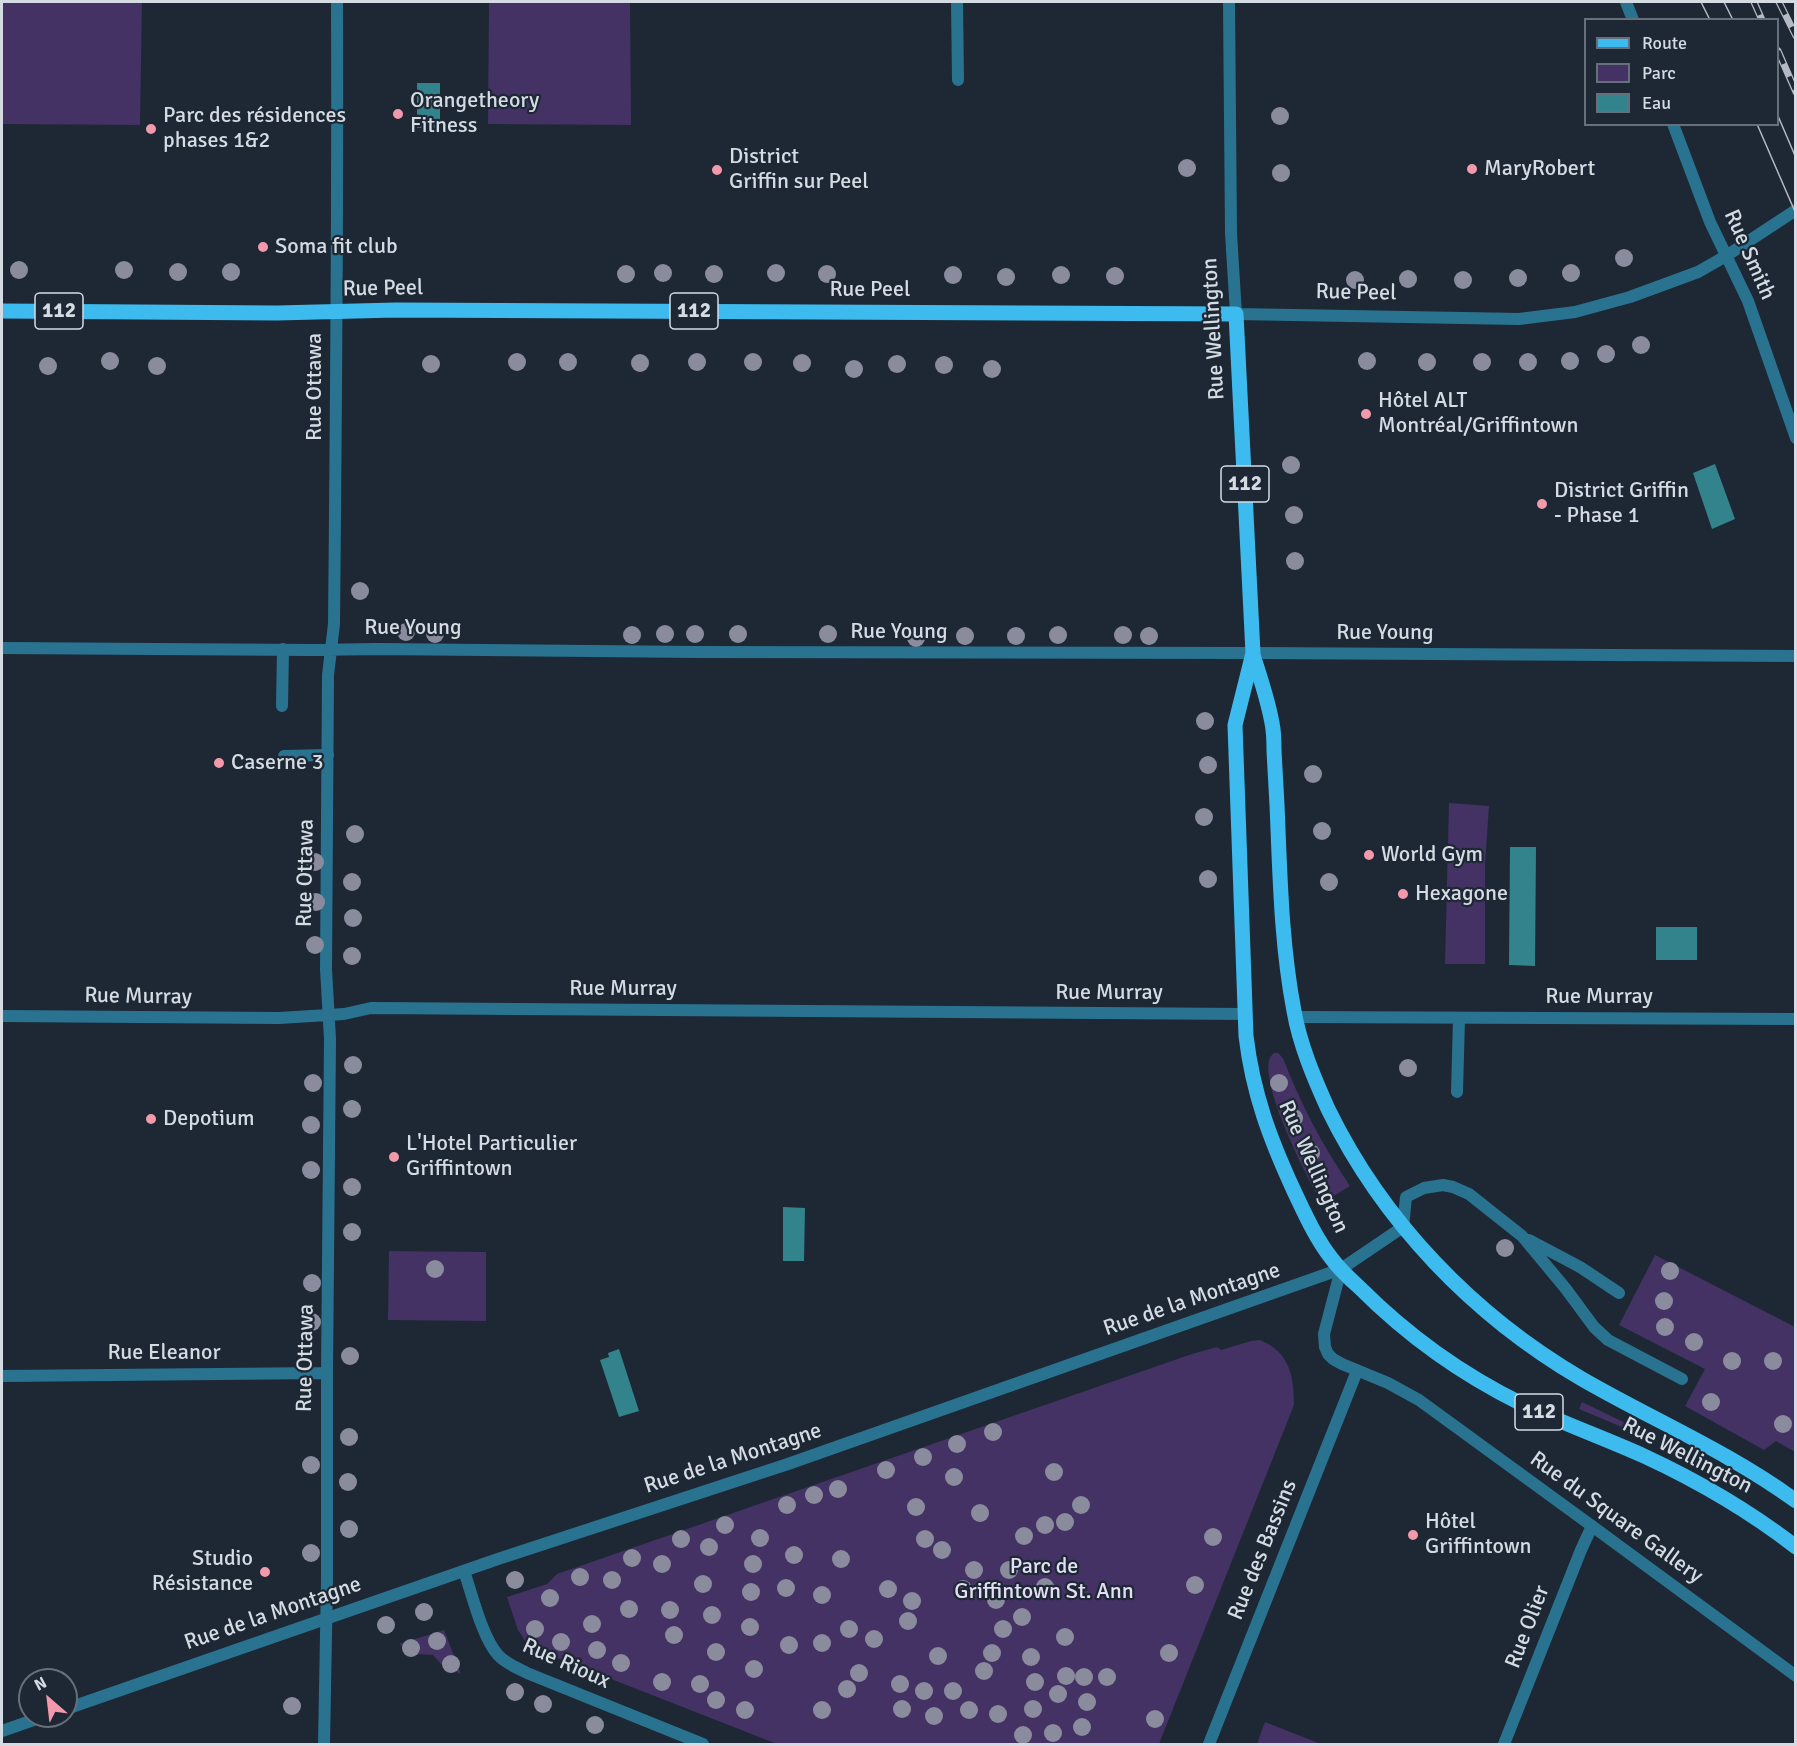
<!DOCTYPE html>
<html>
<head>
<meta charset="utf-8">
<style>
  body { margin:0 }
  #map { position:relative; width:1797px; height:1746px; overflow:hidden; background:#1d2834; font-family:Signika,sans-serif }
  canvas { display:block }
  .frame { position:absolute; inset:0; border:3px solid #d4dbe3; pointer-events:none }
  .legend { position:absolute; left:1584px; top:18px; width:195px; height:108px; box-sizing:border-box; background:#1d2834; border:2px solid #66707a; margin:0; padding:8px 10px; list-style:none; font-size:18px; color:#d4dbe3 }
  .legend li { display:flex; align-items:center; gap:12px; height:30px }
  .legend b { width:30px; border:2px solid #66707a }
  .north { position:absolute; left:18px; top:1668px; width:60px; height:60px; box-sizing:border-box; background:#1d2834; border:2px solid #66707a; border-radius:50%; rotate:332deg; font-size:16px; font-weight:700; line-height:24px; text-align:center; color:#d4dbe3 }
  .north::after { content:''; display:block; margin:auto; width:21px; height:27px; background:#f29aac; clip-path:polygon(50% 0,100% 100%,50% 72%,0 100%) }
</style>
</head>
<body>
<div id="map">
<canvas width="1797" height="1746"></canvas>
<div class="frame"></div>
<ul class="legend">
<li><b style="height:8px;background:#3dbbee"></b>Route</li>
<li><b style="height:16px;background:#433263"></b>Parc</li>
<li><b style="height:16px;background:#33838d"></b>Eau</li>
</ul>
<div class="north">N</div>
</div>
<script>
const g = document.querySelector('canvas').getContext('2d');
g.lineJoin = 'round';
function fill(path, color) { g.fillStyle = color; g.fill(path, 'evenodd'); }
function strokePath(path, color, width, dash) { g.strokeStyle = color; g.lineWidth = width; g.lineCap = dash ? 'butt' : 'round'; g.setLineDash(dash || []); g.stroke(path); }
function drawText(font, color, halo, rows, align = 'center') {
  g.font = font + ' Signika,sans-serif'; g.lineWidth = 4.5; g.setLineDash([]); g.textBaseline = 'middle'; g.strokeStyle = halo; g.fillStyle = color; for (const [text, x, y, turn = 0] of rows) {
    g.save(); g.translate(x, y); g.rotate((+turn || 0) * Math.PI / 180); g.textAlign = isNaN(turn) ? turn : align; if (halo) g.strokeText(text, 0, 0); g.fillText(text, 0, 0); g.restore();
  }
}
const green = new Path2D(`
  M2 2H142L140 125 2 124Z
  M489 2H630L631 125 488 124Z
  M1449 803 1489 806 1485 864V964H1445Z
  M1274 1053H1278L1283 1058C1300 1103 1323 1146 1350 1186L1322 1203C1309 1182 1250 1068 1274 1053Z
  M389 1251 486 1252V1321L388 1320Z
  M1655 1255 1795 1327V1452L1776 1441 1764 1450 1685 1406 1705 1369 1619 1325Z
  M1260 1340C1290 1352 1294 1377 1294 1405L1159 1744H777L537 1650 525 1641 518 1630 507 1597 547 1584 557 1574 1192 1354 1217 1347 1221 1350 1251 1341Z
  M1582 1402 1644 1432 1643 1436 1579 1409Z
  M444 1630 461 1674 441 1664 433 1655 415 1654 399 1644Z
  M1265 1722 1321 1744H1257Z`);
const water = new Path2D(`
  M417 83H440V128H417Z
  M1715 464 1735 519 1712 529 1693 473Z
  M1510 847H1536L1535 966 1509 965Z
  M1656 927H1697V960H1656Z
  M783 1207 805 1208 804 1261H783Z
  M619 1349 639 1411 619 1417 600 1360 609 1357 608 1353Z`);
const service = new Path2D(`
  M957 2 958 80
  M282 706 283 649
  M284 756 328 755
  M1457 1092 1459 1019
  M1403 1227 1406 1197 1424 1188 1443 1185 1453 1187 1469 1194 1522 1236 1566 1289 1594 1327 1608 1340 1682 1379
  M1529 1240 1580 1267 1619 1293
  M1592 1526 1796 1676`);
const minor = new Path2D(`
  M1626 2 1633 20
  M1673 124 1710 222 1748 301 1796 438
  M2 648 310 650 378 649 698 652 1253 653 1796 656
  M2 1016 279 1018 344 1014 371 1008 1245 1014
  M1295 1017 1796 1019
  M1341 1269 1324 1334 1325 1347 1328 1354 1333 1359 1342 1364 1388 1383 1419 1400 1592 1526 1581 1550 1504 1744
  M2 1376 327 1373
  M464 1571C472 1594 482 1637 498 1655 505 1663 517 1668 527 1673L703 1744
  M324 1744 327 1580V1373L330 1039 326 969 328 675 334 624C336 416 338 209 337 2
  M1209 1744 1357 1371`);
const tertiary = new Path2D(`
  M1229 2 1231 233 1236 314 1519 319 1575 312 1630 297 1698 272 1726 256 1796 210
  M66 1709 498 1559 788 1464 1341 1269 1403 1227
  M2 1731 45 1716`);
const primary = new Path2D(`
  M2 311 277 313 396 310 1236 314 1253 653 1235 725 1246 1036C1253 1094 1270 1139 1294 1191 1305 1214 1316 1239 1332 1259 1340 1270 1350 1279 1360 1288 1407 1335 1463 1375 1522 1404 1562 1423 1604 1438 1644 1456 1698 1481 1748 1510 1796 1547
  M1253 655C1260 677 1268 700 1272 723 1274 732 1274 742 1274 751 1275 769 1276 787 1277 805 1280 874 1281 943 1294 1011 1300 1045 1314 1078 1328 1109 1383 1222 1474 1316 1582 1379 1653 1420 1729 1452 1796 1501`);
const tram = new Path2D(`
  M1701 2 1710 20
  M1724 2 1733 20
  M1778 116 1796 158
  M1757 124 1796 214`);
const rail = new Path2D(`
  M1754 2 1762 20
  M1779 2 1796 36
  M1778 51 1796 92`);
const trees = [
  [1280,116],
  [1187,168],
  [1281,173],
  [1624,258],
  [19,270],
  [124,270],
  [178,272],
  [231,272],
  [663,273],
  [776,273],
  [1571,273],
  [626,274],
  [714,274],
  [827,274],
  [953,275],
  [1061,275],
  [1115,276],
  [1006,277],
  [1518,278],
  [1408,279],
  [1355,280],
  [1463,280],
  [1641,345],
  [1606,354],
  [110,361],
  [1367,361],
  [1570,361],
  [517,362],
  [568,362],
  [697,362],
  [753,362],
  [1427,362],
  [1482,362],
  [1528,362],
  [640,363],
  [802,363],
  [431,364],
  [897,364],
  [944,365],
  [48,366],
  [157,366],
  [854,369],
  [992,369],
  [1291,465],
  [1294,515],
  [1295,561],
  [360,591],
  [406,632],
  [435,634],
  [665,634],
  [695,634],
  [738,634],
  [828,634],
  [632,635],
  [1058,635],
  [1123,635],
  [965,636],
  [1016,636],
  [1149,636],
  [916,638],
  [1205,721],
  [1208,765],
  [1313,774],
  [1204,817],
  [1322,831],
  [355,834],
  [315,862],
  [1208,879],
  [352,882],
  [1329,882],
  [316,902],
  [353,918],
  [315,945],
  [352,956],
  [353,1065],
  [1408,1068],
  [313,1083],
  [1279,1083],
  [352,1109],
  [1294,1118],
  [311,1125],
  [1311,1153],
  [311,1170],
  [352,1187],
  [352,1232],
  [1505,1248],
  [435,1269],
  [1670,1271],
  [312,1283],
  [1664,1301],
  [312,1322],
  [1665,1327],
  [1694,1342],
  [350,1356],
  [1732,1361],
  [1773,1361],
  [1711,1402],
  [1783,1424],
  [993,1432],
  [349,1437],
  [957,1444],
  [923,1457],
  [311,1465],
  [886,1470],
  [1054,1472],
  [954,1477],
  [348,1482],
  [838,1489],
  [814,1495],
  [787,1505],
  [1081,1505],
  [916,1507],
  [980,1513],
  [1065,1522],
  [725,1525],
  [1045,1525],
  [349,1529],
  [1024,1536],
  [1213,1537],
  [760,1538],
  [681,1539],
  [925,1539],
  [709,1547],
  [942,1550],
  [311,1553],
  [794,1555],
  [632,1558],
  [841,1559],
  [662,1564],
  [753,1564],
  [974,1570],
  [1009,1570],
  [580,1577],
  [515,1580],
  [612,1580],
  [703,1584],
  [1195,1585],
  [1045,1587],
  [786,1588],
  [888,1589],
  [963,1589],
  [751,1592],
  [822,1595],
  [550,1598],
  [996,1600],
  [912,1601],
  [629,1609],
  [670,1610],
  [424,1612],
  [712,1615],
  [1022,1617],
  [908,1621],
  [592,1624],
  [386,1625],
  [750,1627],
  [535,1629],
  [849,1629],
  [1003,1629],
  [674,1635],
  [1065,1637],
  [874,1639],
  [437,1641],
  [561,1642],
  [822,1643],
  [789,1645],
  [411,1648],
  [597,1650],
  [716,1652],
  [992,1653],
  [1169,1653],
  [938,1656],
  [1031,1657],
  [621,1663],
  [451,1664],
  [754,1669],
  [984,1671],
  [859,1673],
  [1066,1676],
  [1084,1677],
  [1107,1677],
  [662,1682],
  [1035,1682],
  [700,1684],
  [900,1684],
  [847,1689],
  [924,1691],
  [953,1691],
  [515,1692],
  [1058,1694],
  [716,1700],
  [1087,1702],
  [543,1704],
  [292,1706],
  [902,1709],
  [1033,1709],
  [745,1710],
  [822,1710],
  [969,1710],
  [998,1714],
  [934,1716],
  [1155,1719],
  [595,1725],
  [1082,1727],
  [1053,1733],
  [1023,1735]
];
const markers = [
  [398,114,6,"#f29aac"],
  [151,129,6,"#f29aac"],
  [1472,169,6,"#f29aac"],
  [717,170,6,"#f29aac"],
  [263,247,6,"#f29aac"],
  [1366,414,6,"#f29aac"],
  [1542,504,6,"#f29aac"],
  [219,763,6,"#f29aac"],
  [1369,855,6,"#f29aac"],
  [1403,894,6,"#f29aac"],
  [151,1119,6,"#f29aac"],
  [394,1157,6,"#f29aac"],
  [1413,1535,6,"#f29aac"],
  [265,1572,6,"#f29aac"]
];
const shields = [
  [59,311,48],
  [694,311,48],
  [1245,484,48],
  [1539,1412,48]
];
const shieldNames = [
  ["112",59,311],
  ["112",694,311],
  ["112",1245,484],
  ["112",1539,1412]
];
const poiNames = [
  ["Orangetheory",410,101],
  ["Fitness",410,126],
  ["Parc des résidences",163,116],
  ["phases 1&2",163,141],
  ["District",729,157],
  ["Griffin sur Peel",729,182],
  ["MaryRobert",1484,169],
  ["Soma fit club",275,247],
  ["Hôtel ALT",1378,401],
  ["Montréal/Griffintown",1378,426],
  ["District Griffin",1554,491],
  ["- Phase 1",1554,516],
  ["Caserne 3",231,763],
  ["World Gym",1381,855],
  ["Hexagone",1415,894],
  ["Depotium",163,1119],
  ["L'Hotel Particulier",406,1144],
  ["Griffintown",406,1169],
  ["Hôtel",1425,1522],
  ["Griffintown",1425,1547],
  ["Studio",253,1559,"right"],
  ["Résistance",253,1584,"right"]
];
const streetNames = [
  ["Rue Smith",1749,255,66],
  ["Rue Peel",383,289,-1],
  ["Rue Peel",870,290],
  ["Rue Peel",1356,293,1],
  ["Rue Wellington",1214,329,-93],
  ["Rue Ottawa",315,387,-90],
  ["Rue Young",413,628],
  ["Rue Young",899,632],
  ["Rue Young",1385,633],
  ["Rue Ottawa",306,873,-89],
  ["Rue Murray",623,989],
  ["Rue Murray",1109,993],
  ["Rue Murray",138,997,1],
  ["Rue Murray",1599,997],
  ["Rue Wellington",1313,1167,66],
  ["Rue de la Montagne",1192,1300,-19],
  ["Rue Eleanor",164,1353],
  ["Rue Ottawa",306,1358,-89],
  ["Rue Wellington",1687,1456,27],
  ["Rue de la Montagne",733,1459,-18],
  ["Rue du Square Gallery",1616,1518,36],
  ["Rue des Bassins",1263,1550,-68],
  ["Rue de la Montagne",273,1614,-19],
  ["Rue Olier",1528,1627,-69],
  ["Rue Rioux",566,1664,24]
];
const parkNames = [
  ["Parc de",1044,1567],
  ["Griffintown St. Ann",1044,1592]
];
fill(green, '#433263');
fill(water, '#33838d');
strokePath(service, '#297391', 12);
strokePath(minor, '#297391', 12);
strokePath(tertiary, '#297391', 12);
strokePath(primary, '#3dbbee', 15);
strokePath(tram, '#b3bac3', 1.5);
strokePath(rail, '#b3bac3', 7);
strokePath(rail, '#1d2834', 4.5, [14]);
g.fillStyle = '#8a8c9e';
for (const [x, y] of trees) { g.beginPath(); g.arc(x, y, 9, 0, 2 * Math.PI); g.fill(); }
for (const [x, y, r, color] of markers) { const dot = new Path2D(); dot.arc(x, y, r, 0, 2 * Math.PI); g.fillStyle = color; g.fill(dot); strokePath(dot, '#1d2834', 2); }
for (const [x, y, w] of shields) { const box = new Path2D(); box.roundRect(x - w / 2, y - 18, w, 36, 4.5); g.fillStyle = '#1d2834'; g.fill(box); strokePath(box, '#d4dbe3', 1.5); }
drawText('bold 21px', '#d4dbe3', null, shieldNames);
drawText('22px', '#d4dbe3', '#1d2834', poiNames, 'left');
drawText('22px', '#d4dbe3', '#1d2834', streetNames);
drawText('22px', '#e4def5', '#1d2834', parkNames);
</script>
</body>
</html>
